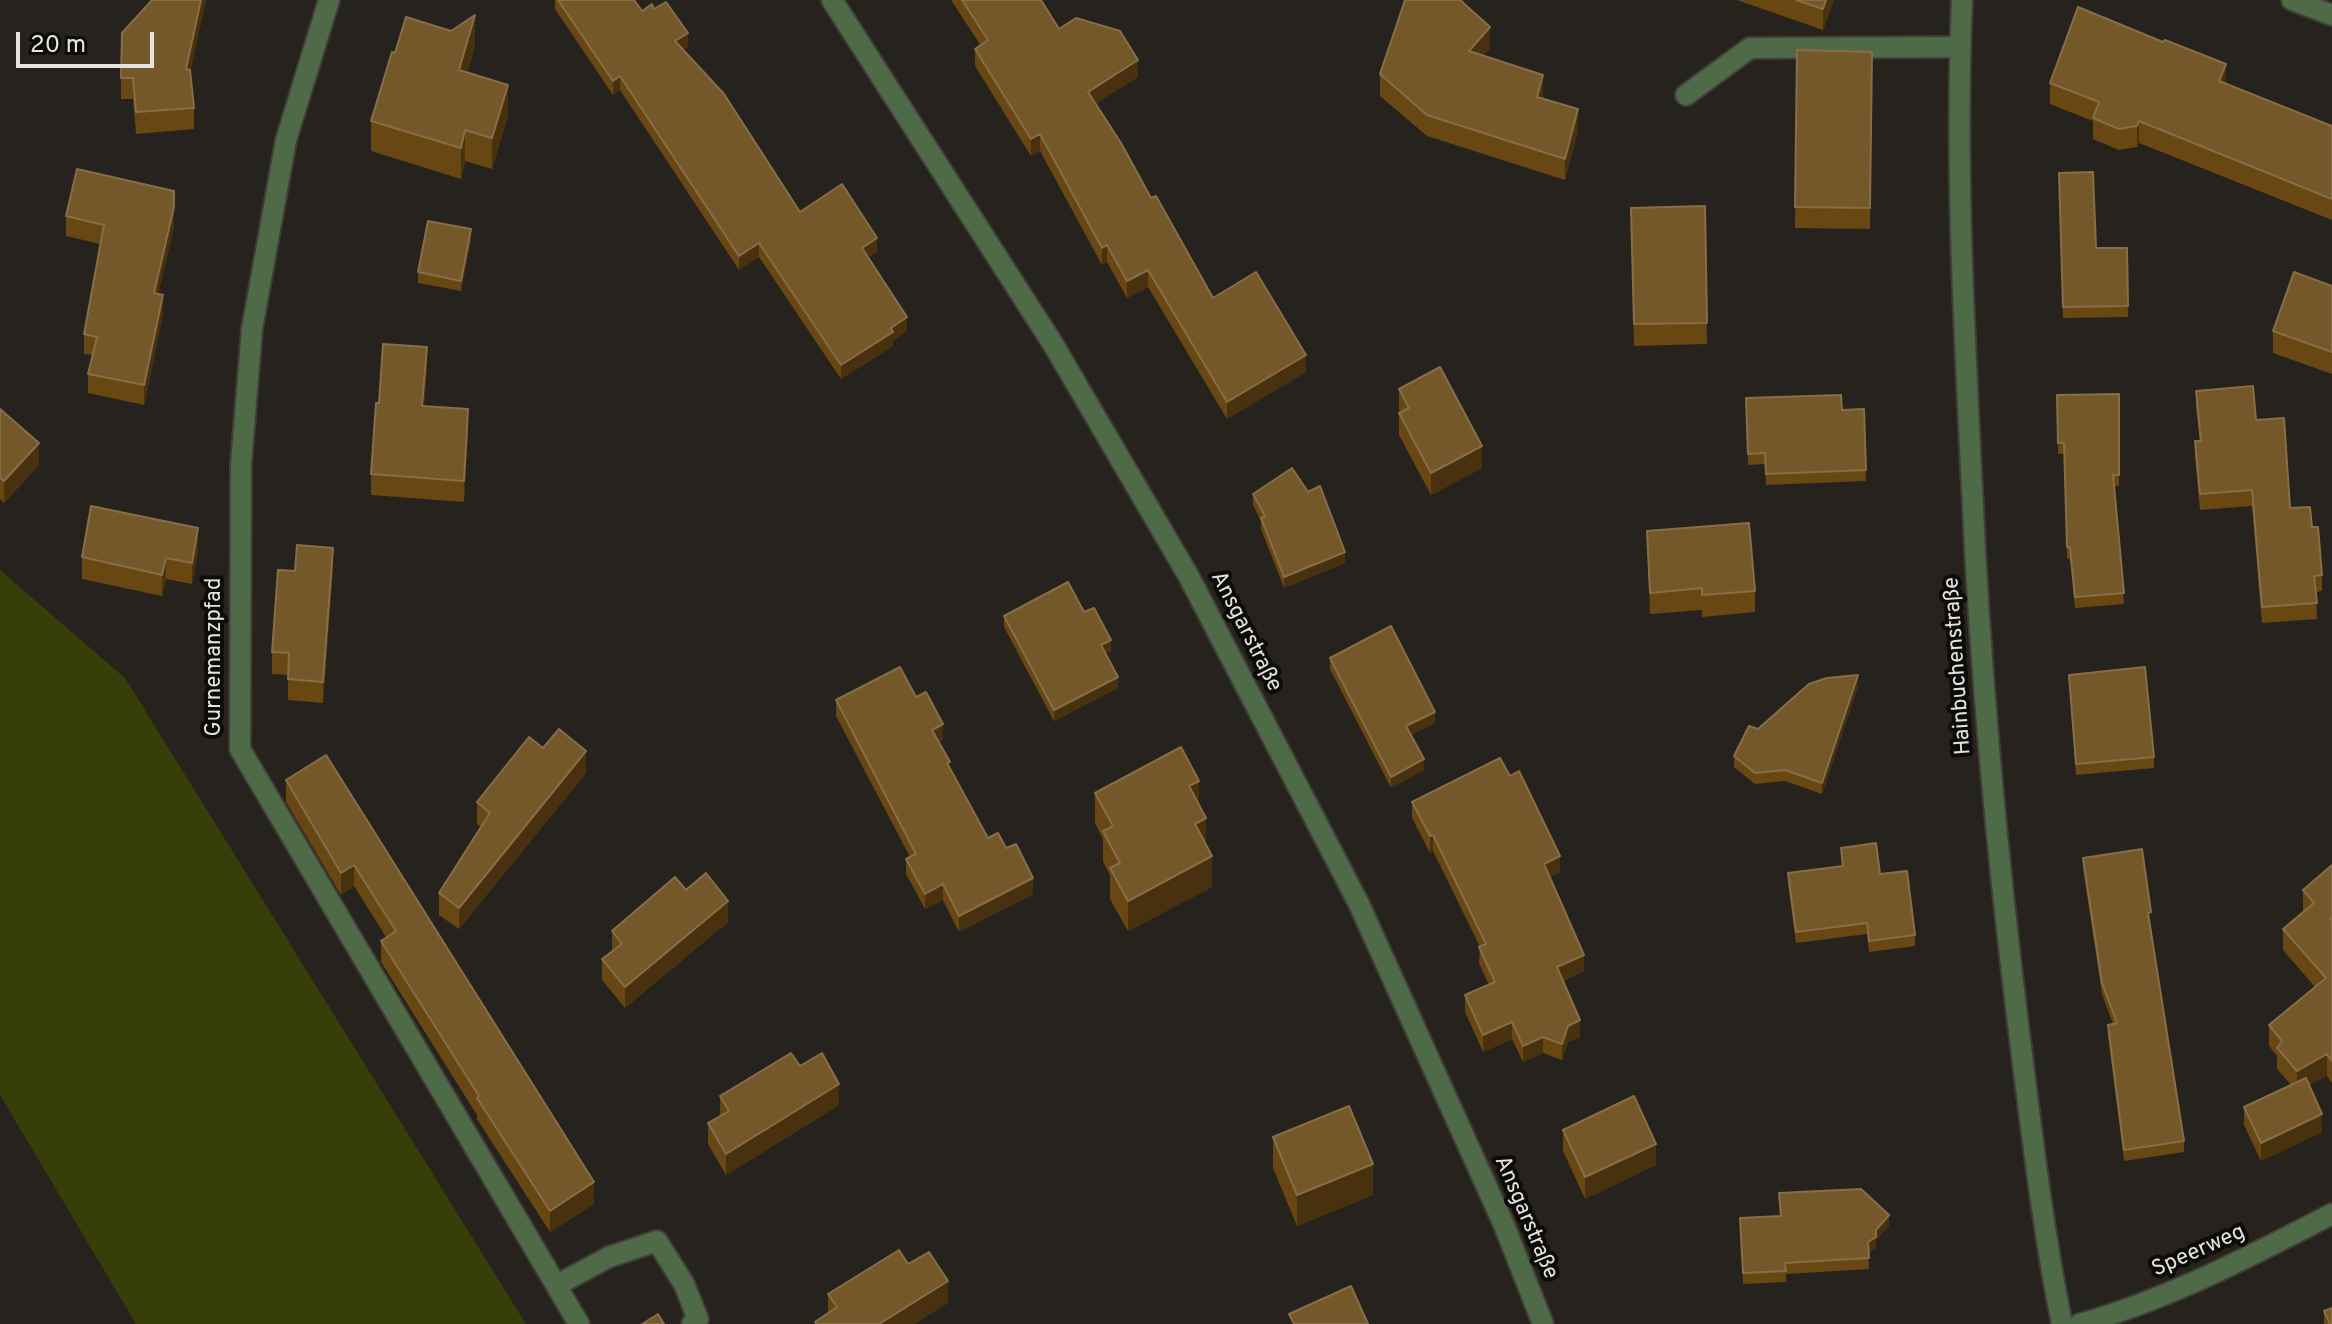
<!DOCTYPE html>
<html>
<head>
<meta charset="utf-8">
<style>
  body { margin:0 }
  #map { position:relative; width:2332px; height:1324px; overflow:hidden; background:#26221e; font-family:Overpass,sans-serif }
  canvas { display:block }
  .scale { position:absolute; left:16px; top:32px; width:138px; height:36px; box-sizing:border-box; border:4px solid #e6e4e1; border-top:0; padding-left:10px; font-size:24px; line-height:28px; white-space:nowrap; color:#e6e4e1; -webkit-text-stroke:6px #0e0c0a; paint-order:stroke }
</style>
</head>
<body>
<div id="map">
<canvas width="2332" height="1324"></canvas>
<div class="scale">20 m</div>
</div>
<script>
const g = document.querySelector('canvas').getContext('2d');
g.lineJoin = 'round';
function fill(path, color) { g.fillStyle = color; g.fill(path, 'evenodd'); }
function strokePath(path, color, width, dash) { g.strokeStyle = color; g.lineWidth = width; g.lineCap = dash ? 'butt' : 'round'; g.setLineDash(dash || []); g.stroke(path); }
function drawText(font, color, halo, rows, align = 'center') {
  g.font = font + ' Overpass,sans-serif'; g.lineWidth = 8; g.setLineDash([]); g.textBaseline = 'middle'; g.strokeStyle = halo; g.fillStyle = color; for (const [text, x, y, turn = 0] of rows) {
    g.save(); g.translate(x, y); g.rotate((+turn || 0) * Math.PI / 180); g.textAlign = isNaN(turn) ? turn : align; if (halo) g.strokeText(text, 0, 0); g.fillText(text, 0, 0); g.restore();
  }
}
const green = new Path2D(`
  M0 570 125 678 526 1324H136L0 1095Z`);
const lane = new Path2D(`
  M1686 95 1750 48 1960 47`);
const street = new Path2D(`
  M329 0 286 140 252 329 241 464 240 749 579 1324
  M832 0 1053 344 1188 575 1359 904 1504 1225 1543 1324
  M1962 0C1955 163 1964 325 1972 488 1980 672 1997 856 2020 1040 2032 1134 2043 1231 2062 1324
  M2292 0 2332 15
  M557 1285 609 1257 657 1241 684 1284 698 1319 692 1324
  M2080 1324C2169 1299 2251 1256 2332 1214`);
const wall = new Path2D(`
  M206 0 190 72 194 108V129L136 134 133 99H121V78Z
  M555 0H634L642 11 654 9 688 47 683 50 800 212 877 252 868 258 907 331 893 341V346L841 379 759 257 739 270 620 90 613 95 555 9Z
  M951 0H1041L1059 29 1138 77 1095 104 1151 198 1213 298 1306 372 1227 419 1148 287 1127 298 1107 262 1102 265 1040 151 1031 156 975 66V49L981 46Z
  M1464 0V4L1490 48 1484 55 1543 97V98L1578 131 1565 180 1427 136 1380 96V74Z
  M1737 0H1834L1823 30Z
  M2163 42 2226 84 2332 126V220L2139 143 2137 147 2119 150 2093 139V121L2050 104V83Z
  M475 46 467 73 508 116 492 169 465 161 461 179 371 151V121L395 53Z
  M1797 50 1872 52 1870 229 1795 228Z
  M2059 173 2096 248H2127L2128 317 2063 318Z
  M1705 206 1707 344 1634 346 1631 208Z
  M66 216 174 227 158 294 163 315 144 405 88 393V374L92 355 84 354V334L100 244 66 236Z
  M471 240 461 291 418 283V272Z
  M2332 286V374L2273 353V331Z
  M427 368 424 406 468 430 464 502 371 495V474L379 403Z
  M1399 389 1482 468 1431 495 1399 435V413L1400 412 1399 410Z
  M2196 391 2256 420 2290 508 2312 527 2322 575V591L2316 592 2317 619 2262 623 2252 506 2200 510 2195 457V441H2200L2196 407Z
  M2119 394V486H2114L2124 604 2075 608 2070 559 2067 558 2064 454H2058L2057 395Z
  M1746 398 1842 410 1864 409 1866 481 1766 485 1765 464 1748 465Z
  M0 409 39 465 4 503 0 499Z
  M1253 494 1345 563 1284 588 1261 529V521L1253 505Z
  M1647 531 1755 591V612L1702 617V610L1650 614Z
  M198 549 192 584 166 579 162 596 82 579V557Z
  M333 569 323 703 288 700V675L272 674V652Z
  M1084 612 1111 651 1105 654 1118 688 1054 721 1004 627V616Z
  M1330 658 1435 723 1411 735 1424 770 1391 788 1330 669Z
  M2069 675 2154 757V768L2076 775Z
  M1858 686 1822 794 1785 781 1755 784 1734 767V756L1758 729Z
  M916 697 943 739 939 742 950 768 988 838 1033 894 959 932 943 900 925 909 906 874V859L910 857 836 716V700Z
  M543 748 586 773 459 929 439 915V893L481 827 477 824V802Z
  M326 755 594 1204 550 1232 477 1119V1115L381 962V941L386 937 354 886 341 895 286 802V780Z
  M1095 793 1199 805 1212 887 1128 931 1110 899V875L1103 862V839L1095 823Z
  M1412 802 1560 872 1550 877 1584 971 1563 981 1580 1037 1568 1042 1562 1060 1543 1053 1523 1062 1512 1039 1483 1052 1465 1012V995L1489 985 1479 963 1480 947 1433 851 1430 853 1412 818Z
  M1841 848 1880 874 1915 935V946L1869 952 1867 934 1796 943 1788 884V873L1842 866Z
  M2083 858 2151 923H2150L2184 1141V1152L2124 1161 2108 1036V1025L2113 1024 2102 994 2083 869Z
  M2332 865V1083L2327 1076 2309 1085 2322 1132 2261 1161 2244 1125V1107L2291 1085 2277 1069V1056L2269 1046V1025L2315 987 2283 950V929L2303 912V890Z
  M686 890 728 922 625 1008 602 980V959L612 952V931Z
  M720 1096 839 1105 726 1175 708 1144V1123L720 1116Z
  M1563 1130 1656 1165 1585 1199 1563 1151Z
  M1273 1137 1373 1195 1297 1226 1273 1168Z
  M1779 1193 1889 1226 1876 1240V1248L1868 1252 1869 1269 1786 1274V1282L1743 1284 1740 1218 1780 1216Z
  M908 1264 948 1303 914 1324H815V1322L828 1314V1294Z
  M2324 1311 2332 1324H2324Z`);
const shadedWall = new Path2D(`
  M201 0H206L186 90V69Z
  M1826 0H1834L1823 30V9Z
  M475 15V46L459 101V70Z
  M1490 27V48L1469 72V51Z
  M688 33V47L675 55V41Z
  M1138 60V77L1088 109V92Z
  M2226 64V85L2219 81Z
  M1543 75V97L1537 118V97Z
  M620 76V90L613 95V81Z
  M508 85V116L492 169V138Z
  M1578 109V131L1565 180V159Z
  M2139 121V143L2137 147V126Z
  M465 130V161L461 179V148Z
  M1040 134V151L1031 156V139Z
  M174 207V227L154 313V293Z
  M471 229V240L461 291V281Z
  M877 238V252L862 262V248Z
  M759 243V257L739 270V256Z
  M1107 245V262L1102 265V248Z
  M1148 270V287L1127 298V281Z
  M163 295V315L144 405V385Z
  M907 317V331L893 341V346L841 379V365Z
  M427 347V368L422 427V406Z
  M1306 355V372L1227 419V402Z
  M468 409V430L464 502V481Z
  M39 443V465L4 503V481Z
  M1482 446V468L1431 495V473Z
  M198 528V549L192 584V563Z
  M333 548V569L323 703V682Z
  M1345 552V563L1284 588V577Z
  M166 558V579L162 596V575Z
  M1111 640V651L1101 656V645Z
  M1858 675V686L1822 794V783Z
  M1118 677V688L1054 721V710Z
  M1435 712V723L1406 737V726Z
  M943 724V739L932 745V730Z
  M586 751V773L459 929V908Z
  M1424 759V770L1391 788V777Z
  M1199 781V812L1189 786Z
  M1206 818V848L1195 824Z
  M1433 835V851L1430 853V836Z
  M1212 856V887L1128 931V901Z
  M1560 856V872L1544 880V864Z
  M354 865V886L341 895V873Z
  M1033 878V894L959 932V916Z
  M943 884V900L925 909V894Z
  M728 901V922L625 1008V987Z
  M1584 955V971L1557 983V967Z
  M1580 1020V1037L1568 1042 1562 1060V1044L1568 1026Z
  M1512 1022V1039L1483 1052V1035Z
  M1543 1037V1053L1523 1062V1046Z
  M2327 1054V1076L2297 1092V1071Z
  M839 1084V1105L726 1175V1154Z
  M2322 1114V1132L2261 1161V1143Z
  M1656 1144V1165L1585 1199V1177Z
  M1373 1164V1195L1297 1226V1195Z
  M594 1182V1204L550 1232V1211Z
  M1889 1215V1226L1876 1240V1248L1868 1253V1242L1876 1230Z
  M948 1281V1303L914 1324H879Z`);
const building = new Path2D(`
  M152 0H201L186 69 190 70 194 108 136 112 133 78H121L122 33Z
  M558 0H634L642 11 652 4 654 9 666 2 688 33 675 41 724 94 800 212 842 184 877 238 862 248 907 317 891 328 893 332 841 365 759 243 739 256 620 76 613 81Z
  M962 0H1041L1059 29 1076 18 1120 31 1138 60 1088 92 1121 143 1151 198 1156 196 1213 298 1256 272 1306 355 1227 402 1148 270 1127 281 1107 245 1102 248 1040 134 1031 139 975 49 988 40Z
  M1405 0H1460L1490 27 1469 51 1543 75 1537 97 1578 109 1565 159 1427 115 1380 74Z
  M1796 0H1826L1823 9Z
  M2078 7 2163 42 2165 40 2226 64 2219 81 2332 126V199L2139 121 2137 126 2119 129 2093 118 2099 102 2050 83Z
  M475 15 459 70 508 85 492 138 465 130 461 148 371 121 392 52 395 53 406 17 451 31Z
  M1797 50 1872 52 1870 208 1795 207Z
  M77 169 174 191V207L154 293 163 295 144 385 88 374 97 337 84 334 104 225 66 216Z
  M2093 172 2096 248H2127L2128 306 2063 307 2059 173Z
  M1705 206 1707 323 1634 324 1631 208Z
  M428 221 471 229 461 281 418 272Z
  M2294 272 2332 286V352L2273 331Z
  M383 344 427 347 422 406 468 409 464 481 371 474 376 403H379Z
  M1440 367 1482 446 1431 473 1399 413 1409 408 1399 389Z
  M2253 386 2256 420 2284 418 2290 508 2310 507 2312 527H2318L2322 575 2314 576 2317 603 2262 607 2252 490 2200 494 2195 441H2201L2196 391Z
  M2119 394V475H2113L2124 593 2075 597 2070 548 2067 547 2064 443H2058L2057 395Z
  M1841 395 1842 410 1864 409 1866 470 1766 474 1765 453 1748 454 1746 398Z
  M0 409 39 443 4 481 0 478Z
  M1292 468 1308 492 1320 486 1345 552 1284 577 1261 518 1265 516 1253 494Z
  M91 506 198 528 192 563 166 558 162 575 82 557Z
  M1749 523 1755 591 1702 595V588L1650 593 1647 531Z
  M297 545 333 548 323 682 288 679 289 653 272 652 278 570 295 571Z
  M1068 582 1084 612 1094 608 1111 640 1101 645 1118 677 1054 710 1004 616Z
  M1391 626 1435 712 1406 726 1424 759 1391 777 1330 658Z
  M900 667 916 697 926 692 943 724 932 730 950 762 947 763 988 838 998 833 1006 848 1016 844 1033 878 959 916 943 884 925 894 906 859 916 854 836 700Z
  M2145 667 2154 757 2076 764 2069 675Z
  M1858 675 1822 783 1785 770 1755 773 1734 756 1749 726 1758 729 1809 684 1827 678Z
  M559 729 586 751 459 908 439 893 490 813 477 802 529 737 543 748Z
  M1181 747 1199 781 1189 786 1206 818 1195 824 1212 856 1128 901 1110 868 1120 863 1103 831 1113 826 1095 793Z
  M326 755 594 1182 550 1211 477 1098 479 1096 381 941 396 931 354 865 341 873 286 780Z
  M1500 758 1510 776 1519 771 1560 856 1544 864 1584 955 1557 967 1580 1020 1568 1026 1562 1044 1543 1037 1523 1046 1512 1022 1483 1035 1465 995 1495 982 1479 947 1486 944 1433 835 1430 836 1412 802Z
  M1876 843 1880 874 1907 871 1915 935 1869 941 1867 923 1796 932 1788 873 1843 866 1841 848Z
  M2142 849 2151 912 2148 913 2184 1141 2124 1150 2108 1025 2117 1023 2102 983 2083 858Z
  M2332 865V918L2330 919 2332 921V1061L2327 1054 2297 1071 2277 1048 2282 1041 2269 1025 2326 978 2283 929 2314 903 2303 890Z
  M706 873 728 901 625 987 602 959 622 944 612 931 675 877 686 890Z
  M791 1053 800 1066 822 1053 839 1084 726 1154 708 1123 729 1111 720 1096Z
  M2306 1078 2322 1114 2261 1143 2244 1107Z
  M1634 1096 1656 1144 1585 1177 1563 1130Z
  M1349 1106 1373 1164 1297 1195 1273 1137Z
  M1861 1189 1889 1215 1876 1230V1237L1868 1242 1869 1258 1785 1263 1786 1271 1743 1273 1740 1218 1781 1216 1779 1193Z
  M899 1250 908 1264 929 1252 948 1281 879 1324H817L815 1322 837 1307 828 1294Z
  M1351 1286 1368 1324H1294L1289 1314Z
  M2332 1308V1324H2330L2324 1311Z
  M658 1314 664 1324H642Z`);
const streetNames = [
  ["Ansgarstraße",1245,632,63],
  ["Gurnemanzpfad",216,657,-90],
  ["Hainbuchenstraße",1959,666,-94],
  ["Ansgarstraße",1525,1218,67],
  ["Speerweg",2199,1252,-24]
];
fill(green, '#373e07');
strokePath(lane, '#413d39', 24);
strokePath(street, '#413d39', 24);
strokePath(lane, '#4e6a47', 20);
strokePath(street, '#4e6a47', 20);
fill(wall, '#684713');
fill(shadedWall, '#48310e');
fill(building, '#755829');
strokePath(building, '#876e46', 2);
drawText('22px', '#e6e4e1', '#0e0c0a', streetNames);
</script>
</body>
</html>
